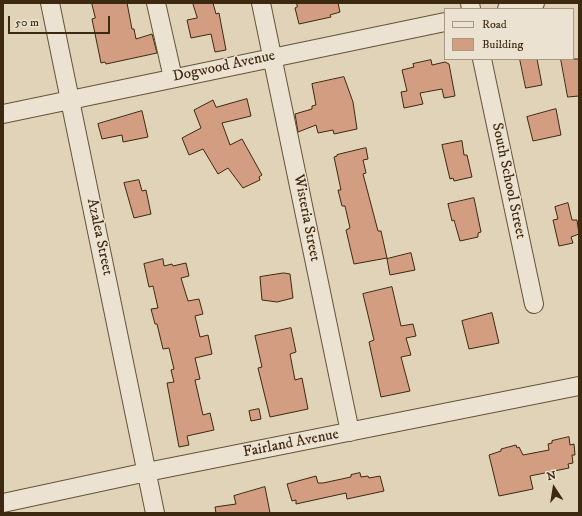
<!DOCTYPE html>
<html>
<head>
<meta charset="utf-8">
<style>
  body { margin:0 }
  #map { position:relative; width:582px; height:516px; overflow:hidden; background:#e1d3b8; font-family:"IM FELL DW Pica",serif }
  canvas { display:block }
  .frame { position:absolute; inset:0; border:4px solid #3c290f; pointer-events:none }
  .legend { position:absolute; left:444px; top:8px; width:130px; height:52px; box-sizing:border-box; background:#ece2d1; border:1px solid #a69883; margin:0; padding:5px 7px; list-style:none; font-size:12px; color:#3c290f }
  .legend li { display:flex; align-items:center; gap:8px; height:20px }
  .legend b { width:20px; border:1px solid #a69883 }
  .north { position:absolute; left:534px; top:468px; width:40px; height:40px; -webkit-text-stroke:3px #ece2d1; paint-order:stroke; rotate:348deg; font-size:11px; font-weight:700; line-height:16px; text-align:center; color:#3c290f }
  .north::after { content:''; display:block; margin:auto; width:14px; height:18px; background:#3c290f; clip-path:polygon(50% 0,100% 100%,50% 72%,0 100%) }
  .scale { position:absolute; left:8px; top:16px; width:102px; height:18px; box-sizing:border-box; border:2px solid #3c290f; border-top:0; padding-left:5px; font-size:12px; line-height:14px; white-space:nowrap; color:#3c290f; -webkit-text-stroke:3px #ece2d1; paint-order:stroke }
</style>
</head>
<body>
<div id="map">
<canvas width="582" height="516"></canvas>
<div class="frame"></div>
<ul class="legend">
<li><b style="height:5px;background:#ece2d1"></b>Road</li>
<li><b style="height:11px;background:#d39d81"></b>Building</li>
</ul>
<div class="north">N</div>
<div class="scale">50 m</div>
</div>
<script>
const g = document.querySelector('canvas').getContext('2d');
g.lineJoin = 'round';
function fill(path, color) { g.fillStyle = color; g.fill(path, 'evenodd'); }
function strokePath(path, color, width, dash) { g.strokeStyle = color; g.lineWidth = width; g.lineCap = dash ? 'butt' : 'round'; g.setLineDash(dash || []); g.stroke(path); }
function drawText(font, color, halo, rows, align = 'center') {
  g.font = font + ' "IM FELL DW Pica",serif'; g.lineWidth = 3; g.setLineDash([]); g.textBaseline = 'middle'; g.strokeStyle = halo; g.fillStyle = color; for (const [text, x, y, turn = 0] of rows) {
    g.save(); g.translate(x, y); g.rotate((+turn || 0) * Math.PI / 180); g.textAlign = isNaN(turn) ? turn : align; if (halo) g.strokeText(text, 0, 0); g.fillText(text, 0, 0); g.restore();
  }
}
const building = new Path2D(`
  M92 3H127L132 29H134L136 39 152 34 157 53 106 64 105 62 101 63 92 19 95 18Z
  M193 3H213L216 14 219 13 226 50 215 52 211 34 191 38 187 20 197 18Z
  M297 3H338L340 12 330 15 331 17 299 24 295 8 297 7Z
  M520 59H537L542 85 526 88Z
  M561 59H579V96L568 97Z
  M431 60 432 65 445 62 449 64 455 96 444 98 442 89 420 93 423 104 404 108 401 92 407 91 402 70 414 67 413 64Z
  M344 77 353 102 357 129 334 134 333 130 318 133 316 125 298 132 295 114 312 109V106L316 105 312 84Z
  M247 99 251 116 222 123 230 145 242 139 262 175 259 177 260 180 243 188 228 168 218 174 203 149 189 155 182 138 201 128 194 110 213 100 216 107Z
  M556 109 561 135 533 141 527 117Z
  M142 111 148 137 123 142 122 135 102 139 98 124Z
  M462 141 464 155H467L472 177 454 181 453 178 450 179 442 145Z
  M366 148 368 159 363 160 366 173 363 174 378 231H381L387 258 354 264 346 230 350 228 345 206H342L338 190H341L334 157 337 156V155Z
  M139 180 142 191 146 190 151 214 134 218 124 183Z
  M474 198 481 232 478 233V237L460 241 454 220 452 221 448 204Z
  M568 203 572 220H577L579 234 571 237 573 243 559 246 553 220 558 219 555 207Z
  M411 253 415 270 390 275 387 259Z
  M163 259 164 266 172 264 173 266 186 263 189 276 181 278 188 301 199 299 203 314 195 316 200 337 208 335 212 354 195 358 200 379 195 380 203 415 210 413 214 430 187 436 189 445 179 447 167 383 174 382 171 370 174 369 169 348 163 349 157 324H155L151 309 158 308 153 286 149 287 144 264Z
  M284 273 290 274 293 298 277 302 262 300 260 277Z
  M392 287 401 326 413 324 416 336 406 338 411 355 401 357 410 391 381 397 369 342 374 340 363 294Z
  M492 313 499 343 469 349 462 321Z
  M291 328 296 352 290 354 295 380 302 378 308 409 270 417 258 368 262 367 255 336Z
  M259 409 261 419 251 421 249 411Z
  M569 437 570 445 574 444 575 455H572L573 463 568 464 569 468 530 476 533 489 499 496 489 455 501 451V449L516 445 517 448 519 447 523 455 549 450 548 444 552 443V441Z
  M360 473 361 477 368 476 369 478 380 476 384 491 347 499 346 493 296 504V500L292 501 287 484 316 476 318 483H323L351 477V475Z
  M265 487 270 513H216L215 507 236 504 234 496Z`);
const minor = new Path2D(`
  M50 3 155 513
  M156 3 173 78
  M261 3 350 432
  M470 3 471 9
  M507 9 535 3
  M482 59 534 304
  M3 114 445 22
  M3 503 147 472 579 386`);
const streetNames = [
  ["Dogwood Avenue",224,67,-12],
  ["South School Street",508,181,78],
  ["Wisteria Street",306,218,79],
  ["Azalea Street",99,237,78],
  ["Fairland Avenue",291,444,-11]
];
fill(building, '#d39d81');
strokePath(building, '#3c290f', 1);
strokePath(minor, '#655439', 20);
strokePath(minor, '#ece2d1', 18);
drawText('15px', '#3c290f', '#ece2d1', streetNames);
</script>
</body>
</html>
